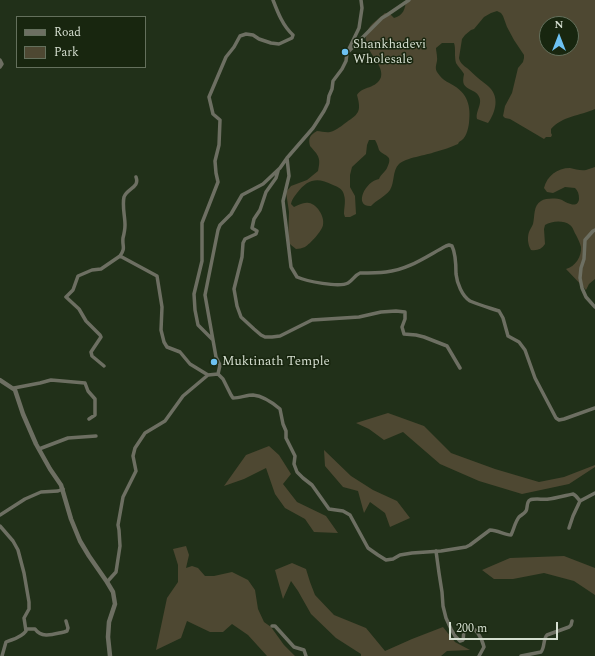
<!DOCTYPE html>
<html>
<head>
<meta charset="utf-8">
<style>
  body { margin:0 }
  #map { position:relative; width:595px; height:656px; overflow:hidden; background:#213019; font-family:Spectral,serif }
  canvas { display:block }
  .legend { position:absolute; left:16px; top:16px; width:130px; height:52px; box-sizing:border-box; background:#18260f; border:1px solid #64705c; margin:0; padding:5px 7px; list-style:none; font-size:12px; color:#d5ded0 }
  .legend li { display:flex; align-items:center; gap:8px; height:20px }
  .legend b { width:20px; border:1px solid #64705c }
  .north { position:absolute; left:539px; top:16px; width:40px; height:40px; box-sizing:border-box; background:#18260f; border:1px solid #64705c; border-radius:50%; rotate:0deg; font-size:11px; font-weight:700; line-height:16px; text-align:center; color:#d5ded0 }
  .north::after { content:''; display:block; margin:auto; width:14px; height:18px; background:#6dc2f3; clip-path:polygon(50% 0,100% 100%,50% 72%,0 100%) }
  .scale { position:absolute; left:449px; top:622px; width:109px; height:18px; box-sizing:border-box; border:2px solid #d5ded0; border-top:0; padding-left:5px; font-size:12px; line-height:14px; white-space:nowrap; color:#d5ded0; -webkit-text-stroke:3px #18260f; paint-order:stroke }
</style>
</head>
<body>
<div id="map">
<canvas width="595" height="656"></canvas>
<ul class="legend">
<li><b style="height:5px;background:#6d6f62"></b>Road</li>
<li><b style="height:11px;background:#4e4832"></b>Park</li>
</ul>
<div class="north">N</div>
<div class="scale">200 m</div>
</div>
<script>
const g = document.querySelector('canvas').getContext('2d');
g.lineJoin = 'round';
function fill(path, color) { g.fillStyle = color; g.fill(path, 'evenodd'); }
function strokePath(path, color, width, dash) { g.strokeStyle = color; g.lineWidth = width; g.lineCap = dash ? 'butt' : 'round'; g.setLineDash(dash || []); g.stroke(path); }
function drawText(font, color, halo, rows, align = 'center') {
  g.font = font + ' Spectral,serif'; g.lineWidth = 3; g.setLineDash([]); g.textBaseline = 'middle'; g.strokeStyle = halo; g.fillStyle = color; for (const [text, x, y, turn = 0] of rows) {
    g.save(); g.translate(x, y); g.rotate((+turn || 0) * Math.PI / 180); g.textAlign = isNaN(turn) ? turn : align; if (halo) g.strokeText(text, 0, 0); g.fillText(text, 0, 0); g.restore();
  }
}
const green = new Path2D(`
  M406 0H595V109C580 116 562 116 551 129V133L552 135 551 137H546L544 139 510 119 505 118 503 116 505 106 512 93 518 68 523 62 524 58V55L514 40 507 27 503 16 501 13 497 11 491 13 484 17 474 29 471 30 465 35 462 39 459 58C460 63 463 65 467 68 471 71 474 75 478 78 481 81 485 83 488 86 500 96 496 112 488 123L477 119C475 111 484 103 478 95 477 93 475 92 473 91 463 86 462 84 464 74 462 70 458 67 456 63 454 56 456 49 454 43H442L436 48C436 51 437 54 437 57 438 63 434 66 437 72 441 78 445 81 451 84 468 93 471 106 469 123 468 130 466 139 459 142L458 144C451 147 443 150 435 152 427 155 405 158 399 164 392 171 395 182 390 190 385 197 376 200 371 206 353 207 365 181 379 179 381 174 385 172 387 168 394 154 384 157 379 150 378 147 377 143 375 140H369L367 145 366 154 352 167 350 175V187L355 196 356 214 350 217H345L344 214C344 208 346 201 344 195 343 189 338 187 333 185 317 177 308 179 297 193 294 197 292 199 291 204L294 207C299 205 303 202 309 203 317 204 325 217 323 225 322 231 310 244 305 247 302 248 299 249 296 249L291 245 288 242 289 212 286 192 291 186 307 180 318 171C321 158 319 156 310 146 308 138 310 135 317 131 321 131 326 133 330 132 335 131 340 127 344 124 358 114 362 113 357 95 362 86 377 89 381 77 385 62 356 46 369 28 373 22 380 18 385 13L390 14 394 18C404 15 405 9 406 0ZM547 24H571V48H547Z
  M595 167V279L589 284 586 290 566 269C575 267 582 256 581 247 580 243 578 239 576 235 574 232 573 227 570 225 563 220 552 221 545 225L544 229 545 244C542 249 537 251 531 250 528 245 527 238 529 232 530 229 532 227 533 224 535 216 533 206 541 201 546 198 556 198 562 200 567 203 578 209 579 199 579 194 578 191 575 188L565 187 553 193 547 192 544 188C547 176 557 168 570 168 575 169 581 171 586 170 589 169 592 168 595 167Z
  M388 413 424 426 451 453 495 469 539 482 564 477 595 465V467L569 484 522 494 479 481 440 464 403 432 384 440 369 429 356 423Z
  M269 446 279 455 291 474 283 484 297 502 326 516 338 533 314 532 305 519 285 508 275 494 266 468 244 479 224 486 246 455Z
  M324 450 351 476 373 490 397 501 410 518 390 527 385 513 370 502 364 513 358 491 343 487 325 466Z
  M186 546 189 555 186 568 192 566 198 568 205 576H214L232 572 248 580 255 590 258 609 264 622 271 627 284 645 295 656H267L248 635 232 624 223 632H210L187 621 181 638 156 650 167 598 178 582V565L173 549Z
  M564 556 595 568V595L574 581 544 573 513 579H494L482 570 510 558Z
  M292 563 306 569 310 582 315 595 334 615 366 628 385 651 412 639 443 627 455 642 470 650 447 651 441 656H361V654L336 638 311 614 298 591 291 581 283 599 275 570Z`);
const minor = new Path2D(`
  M349 51 382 18 387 15 409 0
  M0 60 2 64 0 67
  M287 158 289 176 283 201 291 267 297 277C306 281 339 288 348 283 353 280 355 275 360 273 369 273 377 273 386 272 408 270 427 256 446 246L449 245 452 246C456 254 456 265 456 274 457 283 462 296 470 301 479 305 490 308 499 311L503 318 508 336 519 342 525 350 535 378 556 418 559 420 564 419 595 408
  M278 171 276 178 266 192 260 210 254 219 252 228 257 231 256 234 245 239 243 243 242 257 234 289 237 306 241 317 254 329 261 335 265 337H272L280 336 312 320 359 317 381 312 396 311 405 312V319L402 327 404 334 416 335 424 337 447 346 460 368
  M595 230 593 231 585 240 584 259 581 268 580 278 582 288 586 297 595 307
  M120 256C126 247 122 247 123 238 124 234 125 230 125 225 125 216 122 206 124 197 127 188 140 188 136 177
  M212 339 198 325 195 310 194 294 202 261V223L218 182 216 173 215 161 219 145 220 120 213 114 209 97 226 57 234 47 240 36 246 34 253 35 259 39 271 43 279 44 292 38 293 35C283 26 278 13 273 0
  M104 366 92 356 91 352 101 337 100 335 86 321 79 309 66 297 73 290 78 276 92 270 101 269 120 256 157 276 162 307 161 330 164 342 167 347 180 352 190 364 208 375
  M218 374 223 379 231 395 233 398C240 398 247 395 253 395 263 396 273 403 280 409L283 424 286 431V438L295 456 294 464 297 472 303 478 312 485 329 509 343 511 350 515 368 548 378 555 386 560 393 559 400 555 412 553 441 551 466 547 470 545 490 530C498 530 504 535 511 535 514 529 515 522 519 517 521 515 524 514 526 511 528 508 526 502 530 500 534 498 544 500 549 499 552 499 572 494 573 494 576 495 578 499 580 501L595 493
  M14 388 40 383 51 380 85 383 88 391 95 399V415L89 419
  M39 449 68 438 96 436
  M0 515 25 499 41 492 58 491 63 489
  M0 526 13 541 18 550 24 573 29 602V609L24 618 26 631C21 638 13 639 6 642L2 656
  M569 528 573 516 580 501
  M436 551 439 573 442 592 443 606 446 618 451 629 455 636 460 641 463 640C464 635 463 631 465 627 476 625 482 639 484 647L479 656
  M107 582 116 572 120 546 119 530 118 525 123 497 136 471 133 456 135 448 145 433 165 421 183 396 208 375 218 374 220 365 216 357 205 295 218 230 220 225 231 214 242 195 263 184 280 168 287 158 313 128 324 111 328 103 329 96 332 89 333 81 342 69 346 61 347 53 359 28 362 8 361 0
  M272 626H275L294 647 304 650 306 656
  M26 629H35C42 639 54 634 64 632L67 631 68 628 66 621
  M521 656 541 652C545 647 543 639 547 635L569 627 571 625 572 621`);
const tertiary = new Path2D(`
  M0 380 15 390 23 414 36 444 50 469 61 485 71 519 80 541 89 556 107 582 113 592 115 604 109 622 108 637 110 656`);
const markers = [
  [345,52,4,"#6dc2f3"],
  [214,362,4,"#6dc2f3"]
];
const poiNames = [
  ["Shankhadevi",353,45],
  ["Wholesale",353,60],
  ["Muktinath Temple",222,362]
];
fill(green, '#4e4832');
strokePath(minor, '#6d6f62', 3.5);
strokePath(tertiary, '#6d6f62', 4.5);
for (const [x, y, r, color] of markers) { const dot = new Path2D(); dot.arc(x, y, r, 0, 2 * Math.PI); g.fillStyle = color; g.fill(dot); strokePath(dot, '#18260f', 1.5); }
drawText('13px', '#d5ded0', '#18260f', poiNames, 'left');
</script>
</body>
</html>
